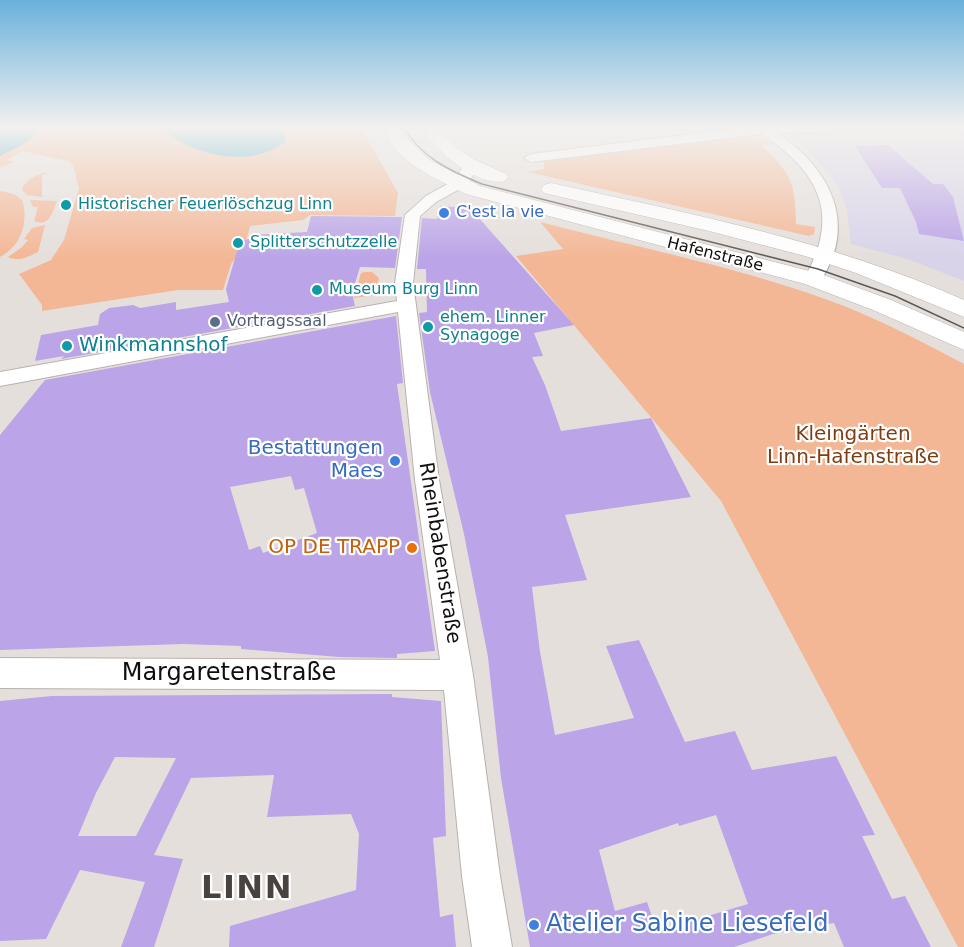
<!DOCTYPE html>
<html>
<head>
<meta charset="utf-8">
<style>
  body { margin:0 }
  canvas { display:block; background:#e5dfdb }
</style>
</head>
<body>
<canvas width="964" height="947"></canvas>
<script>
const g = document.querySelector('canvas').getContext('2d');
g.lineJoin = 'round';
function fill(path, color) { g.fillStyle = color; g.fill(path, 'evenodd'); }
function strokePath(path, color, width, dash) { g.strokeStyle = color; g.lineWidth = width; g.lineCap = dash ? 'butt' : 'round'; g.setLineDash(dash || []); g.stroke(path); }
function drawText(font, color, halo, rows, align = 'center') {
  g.font = font + ' "DejaVu Sans",sans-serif'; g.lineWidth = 4.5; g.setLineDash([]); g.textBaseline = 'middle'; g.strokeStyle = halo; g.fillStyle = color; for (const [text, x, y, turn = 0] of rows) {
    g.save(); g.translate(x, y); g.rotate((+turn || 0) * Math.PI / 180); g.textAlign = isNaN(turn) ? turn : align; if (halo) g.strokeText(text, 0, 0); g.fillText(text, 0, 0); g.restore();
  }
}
const industrial = new Path2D(`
  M774 126H964V281L907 259 851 244 847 210 837 184 821 164 800 144Z`);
const green = new Path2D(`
  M0 126H360L398 193 395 216 310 215 303 220 250 226 245 245 231 264 223 290H178L42 311V305L19 274 51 260 64 240 79 188 73 165 68 161 22 151 7 160 14 162 0 168Z
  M735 135 757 138 774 144 761 145C792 175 795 181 796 224L815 227 814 234 809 236 528 172 544 169V162Z
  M45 172 48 173 42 175V197L27 195 23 191 22 187 31 178Z
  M0 191 14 194 22 200C29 220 22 246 0 257Z
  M30 200 57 201C52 214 49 227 34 221L38 207H33Z
  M540 222C640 248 748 269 844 306 886 323 925 343 964 364V947H958L721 501 516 256 563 249Z
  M45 225 38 252C29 257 17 262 8 257L22 247 28 240 24 239 32 228Z
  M365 272H372L379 278 375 295 354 298 361 273Z`);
const water = new Path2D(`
  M0 126H39C35 142 14 148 0 156Z
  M162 126H256L284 131 285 142C280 145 275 149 269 151 238 165 182 152 162 126Z`);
const building = new Path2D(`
  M888 145 933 184H943L953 197 964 241 919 234 916 222 900 188H882L855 146Z
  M440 206 470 208 574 325 534 333 543 356 532 357 545 385 561 431 651 418 691 497 565 515 587 580 532 587 540 652 555 735 634 718 606 646 639 640 685 742 735 731 752 770 836 756 875 835 862 836 892 899 905 896 931 947H844L834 923 773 934 734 947H530L501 778 488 657 464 534 430 392 419 313 427 312 426 269H417L422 218 437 219ZM716 815 748 904 657 931 647 902 615 911 599 850 678 823 679 826Z
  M311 216 402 217 395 268 360 267 352 293 355 306 61 359 64 356 35 361 41 335 98 325 100 314 109 308 133 305 140 308 176 302V310L229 302 226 289 240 241 249 239 250 235 307 232Z
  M396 316 403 383 397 384 435 651 397 654V658L339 657 241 649V646L183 644 0 650V435L45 380ZM291 476 295 490 304 488 317 533 263 553 260 546 249 550 230 487Z
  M392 694V697L441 701 446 836 433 838 440 917 453 914 456 947H229L230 926 356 890 359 834 351 814 267 817 274 775 191 778 154 855 183 859 154 947H121L145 882 80 870 46 939 0 941V701L52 696ZM115 757 176 758 136 836H78L96 793Z`);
const minor = new Path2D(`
  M756 126H827L828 128 822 132 777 133C831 169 859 225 819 283H807L804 279C841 215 820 173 762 134L531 162 524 158 531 154Z
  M470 162 477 166 475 173 465 186 436 202 420 216 413 283 439 480 473 675 500 876 512 947H472L462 876 444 690 0 688V658L440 660 415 480 398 312 0 386V372L397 301 395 283 405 215 426 196 455 180 465 163Z`);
const secondary = new Path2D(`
  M383 126H399L402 133 428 159 480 186 821 274 891 300 964 332V350L873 310 805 284 466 194C436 178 393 162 383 126Z
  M421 126H437C453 151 478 162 505 173L508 177 505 181C477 188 434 149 421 126Z
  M551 183C691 214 832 241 964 300V317L856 273 805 256 709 231 544 193 541 189 544 185Z`);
const tram = new Path2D(`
  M403 126C420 157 450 171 482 184L818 269 895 296 964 328`);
const markers = [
  [66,205,6,"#0f9aa8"],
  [444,213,6,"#3f7fe0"],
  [238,243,6,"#0f9aa8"],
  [317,290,6,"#0f9aa8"],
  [215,322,6,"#5c6f8a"],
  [428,327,6,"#0f9aa8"],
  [67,346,6,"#0f9aa8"],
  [395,461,6,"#3f7fe0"],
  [412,548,6,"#e8710a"],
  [534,925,6,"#3f7fe0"]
];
const farCulturenames = [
  ["Historischer Feuerlöschzug Linn",78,205],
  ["Splitterschutzzelle",250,243],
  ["Museum Burg Linn",329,290],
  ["ehem. Linner",440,318],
  ["Synagoge",440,336]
];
const farShopnames = [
  ["C'est la vie",456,213]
];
const farStreetnames = [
  ["Hafenstraße",715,255,14]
];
const farServicenames = [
  ["Vortragssaal",227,322]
];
const cultureNames = [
  ["Winkmannshof",79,346]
];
const parkNames = [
  ["Kleingärten",853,435],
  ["Linn-Hafenstraße",853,458]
];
const shopNames = [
  ["Bestattungen",383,449],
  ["Maes",383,472]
];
const foodNames = [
  ["OP DE TRAPP",400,548]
];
const streetNames = [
  ["Rheinbabenstraße",439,553,81]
];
const nearStreetnames = [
  ["Margaretenstraße",229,674]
];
const nearShopnames = [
  ["Atelier Sabine Liesefeld",546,925]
];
const nearDistrictnames = [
  ["LINN",247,890]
];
fill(industrial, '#d8d3e9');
fill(green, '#f3b795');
fill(water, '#4cacca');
fill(building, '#bba4e8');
strokePath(minor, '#b8b1ae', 2);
strokePath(secondary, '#b8b1ae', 1);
fill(minor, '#fff');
fill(secondary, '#fff');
strokePath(tram, '#5c5957', 1.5);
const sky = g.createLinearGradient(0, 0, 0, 259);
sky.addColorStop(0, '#69b1dc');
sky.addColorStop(0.49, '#f3f1ef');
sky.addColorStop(1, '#f3f1ef00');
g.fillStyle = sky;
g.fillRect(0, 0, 964, 259);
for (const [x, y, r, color] of markers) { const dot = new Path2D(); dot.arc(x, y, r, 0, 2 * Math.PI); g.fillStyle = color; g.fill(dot); strokePath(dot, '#fff', 2); }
drawText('16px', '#0d838f', '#fff', farCulturenames, 'left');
drawText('16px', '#366cbe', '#fff', farShopnames, 'left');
drawText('16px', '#110f0e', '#fff', farStreetnames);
drawText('16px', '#4e5e75', '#fff', farServicenames, 'left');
drawText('20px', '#0d838f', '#fff', cultureNames, 'left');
drawText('20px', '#7e3e11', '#fff', parkNames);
drawText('20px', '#366cbe', '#fff', shopNames, 'right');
drawText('20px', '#c56008', '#fff', foodNames, 'right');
drawText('20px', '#110f0e', '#fff', streetNames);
drawText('24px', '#110f0e', '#fff', nearStreetnames);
drawText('24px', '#366cbe', '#fff', nearShopnames, 'left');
g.letterSpacing = '1.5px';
drawText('bold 32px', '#494340', '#fff', nearDistrictnames);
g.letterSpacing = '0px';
</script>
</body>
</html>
